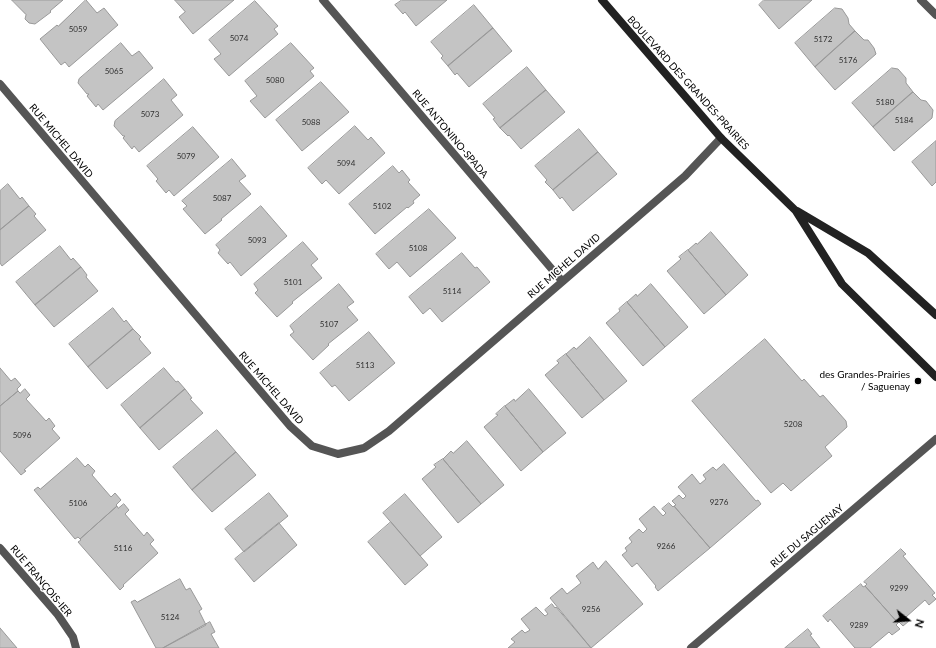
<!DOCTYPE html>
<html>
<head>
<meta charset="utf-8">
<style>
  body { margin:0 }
  #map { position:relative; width:936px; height:648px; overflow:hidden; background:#fff; font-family:Lato,sans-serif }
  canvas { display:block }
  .north { position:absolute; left:888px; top:600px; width:40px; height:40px; -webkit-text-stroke:3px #fff; paint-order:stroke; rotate:107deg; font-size:11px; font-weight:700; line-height:16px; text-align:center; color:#000 }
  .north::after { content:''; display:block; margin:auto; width:14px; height:18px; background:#000; clip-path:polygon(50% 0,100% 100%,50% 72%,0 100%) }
</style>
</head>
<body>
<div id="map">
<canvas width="936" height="648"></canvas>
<div class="north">N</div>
</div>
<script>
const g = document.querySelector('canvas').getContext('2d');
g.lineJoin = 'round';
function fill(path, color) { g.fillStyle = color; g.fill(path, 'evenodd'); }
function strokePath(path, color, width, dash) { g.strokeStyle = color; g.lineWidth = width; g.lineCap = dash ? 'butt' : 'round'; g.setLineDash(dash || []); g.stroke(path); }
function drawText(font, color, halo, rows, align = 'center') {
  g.font = font + ' Lato,sans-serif'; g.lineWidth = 3; g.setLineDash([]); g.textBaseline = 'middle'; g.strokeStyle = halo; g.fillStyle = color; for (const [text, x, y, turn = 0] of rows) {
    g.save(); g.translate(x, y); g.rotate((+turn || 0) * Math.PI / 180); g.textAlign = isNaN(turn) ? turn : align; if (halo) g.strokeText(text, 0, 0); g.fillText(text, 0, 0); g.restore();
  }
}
const building = new Path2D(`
  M12 0H63L50 11 51 12 35 24 29 23 25 19 26 15Z
  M86 0 97 13 104 8 118 25 69 67 65 62 61 65 40 39 57 25 58 26Z
  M175 0H234L193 34 179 17 185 12Z
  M402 0H447L416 26 405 12 403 14 395 5Z
  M764 0H812L779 29 759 5Z
  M255 1 278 26 274 29 278 34 229 76 214 59 221 54 209 40Z
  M474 5 493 28 448 66 441 58 443 56 431 42Z
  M835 8 842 9 848 18 849 24 855 31 815 67 795 43Z
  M493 28 512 51 469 87 457 73 455 75 448 66Z
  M855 31 864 40H868L874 48 876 54 835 90 815 67Z
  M121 43 132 56 139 51 153 68 103 110 98 104 96 107 87 96 89 94H87L78 83 79 79Z
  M291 43 314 68 310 71 314 76 265 118 250 101 257 96 245 81Z
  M527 67 546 90 500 128 493 119 495 118 483 104Z
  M892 68 898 69 906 78V83L913 92 873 127 852 103Z
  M164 79 177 95 171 100 183 115 139 152 134 146 132 149 123 138 125 136H123L114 126 115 121Z
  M321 82 349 112 302 151 276 120Z
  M546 90 565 112 521 149 509 135 508 136 500 128Z
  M913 92 921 100 926 101 933 110 932 118 894 151 873 127Z
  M355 126 368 140 371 137 385 153 339 194 326 180 322 184 308 168Z
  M193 127 219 157 174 196 169 190 166 193 156 181 158 179 147 166Z
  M579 129 598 152 553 190 545 182 547 180 535 166Z
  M936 141V182L932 186 912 162Z
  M598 152 617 174 573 211 562 197 560 199 553 190Z
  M232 159 246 176 239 181 251 194 221 219 222 220 205 234 183 209 187 206 182 201Z
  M393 166 399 173 402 170 410 180 408 182 420 195 413 201 414 203 408 208 407 207 375 234 349 204Z
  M8 184 20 199 22 197 29 206 0 230V191Z
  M29 206 36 214 34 216 46 230 2 266 0 263V230Z
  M261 206 287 236 241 276 230 262 228 264 218 253 220 250 216 245Z
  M429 209 456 238 410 277 397 262 389 269 376 254Z
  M711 232 748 275 726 295 688 250 696 243 697 244Z
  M303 242 318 259 311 265 322 278 292 302 293 303 277 317 255 293 258 290 254 284Z
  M60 246 71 260 73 258 81 267 35 305 16 282Z
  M688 250 726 295 704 314 667 271 681 259 679 257Z
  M462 253 475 268 477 267 490 282 442 322 430 308 423 314 409 297Z
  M81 267 87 275 86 277 98 291 54 327 35 305Z
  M339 284 354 302 347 307 358 320 328 344 329 345 313 360 290 335 294 332 290 326Z
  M651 284 688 327 665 347 627 302 636 294 637 296Z
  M627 302 665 347 643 366 606 323 620 311 619 309Z
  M113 308 124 322 126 320 133 329 88 367 69 344Z
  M133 329 141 337 139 339 151 353 107 389 88 367Z
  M369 332 395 363 349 401 335 385 332 387 320 373Z
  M590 337 627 381 604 400 566 354 574 347 576 349Z
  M765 339 802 381 804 379 820 397 823 395 846 421 847 427 825 447 832 456 791 491 783 483 771 493 692 401Z
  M566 354 604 400 582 418 545 375 559 363 557 361Z
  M0 368 11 381 15 378 21 385 17 389 18 391 0 406Z
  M164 368 176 382 178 381 185 389 140 428 121 405Z
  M25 389 30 395 26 399 46 421 49 418 55 426 52 429 60 438 24 470 26 471 21 475 0 451V406L18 391 20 393Z
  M185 389 192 398 190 399 203 413 159 450 140 428Z
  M529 389 566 433 543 452 505 406 514 399 515 401Z
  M505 406 543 452 521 471 484 427 498 415 496 414Z
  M217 430 236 452 192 490 173 467Z
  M467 441 504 485 481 504 443 459 451 451 453 453Z
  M236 452 256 475 212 512 192 490Z
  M77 458 85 467 88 464 95 471 92 475 111 497 115 493 121 500 116 505 117 506 80 539 78 537 75 539 34 490 38 487 40 489Z
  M443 459 481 504 458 523 422 479 436 467 434 465Z
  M724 464 756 501 758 500 761 504 710 548 674 506 676 505 672 501 679 495 683 499 686 496 678 487 692 474 700 484 706 479 703 475 713 467 716 470Z
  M269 493 288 516 244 552 225 529Z
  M405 494 442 537 420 556 383 513Z
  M669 503 673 507 674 506 710 548 658 591 655 587 656 586 637 563 632 567 622 555 627 551 625 548 632 542 629 538 639 529 643 533 647 529 639 519 654 506 663 516 666 513 662 509Z
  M124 504 129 510 125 514 144 536 147 532 154 540 150 544 158 553 123 585 124 586 120 590 78 542 81 540 80 539 117 506 118 508Z
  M391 522 428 565 405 585 368 542Z
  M279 523 297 545 254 582 235 559Z
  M901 549 906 554 903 556 935 593 932 595 936 599 929 605 925 600 906 617 909 621 903 626 899 622 898 623 865 586 867 584 864 582Z
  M606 561 643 604 591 648 550 598 562 588 567 594 581 583 576 576 593 562 598 569Z
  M180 579 186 590 190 588 202 609 199 611 206 625 163 648H156L131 602 135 600 137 602Z
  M861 584 863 587 865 586 898 623 896 625 900 629 892 635 889 632 870 648H855L830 619 828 622 823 616Z
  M552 604 555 608 556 607 591 648H508L515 642 511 639 522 630 525 633 530 630 521 619 536 607 545 616 548 614 545 610Z
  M210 622 215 632 211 634 219 648H163Z
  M0 628 17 648H0Z
  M808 629 812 634 810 635 820 648H785Z`);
const street = new Path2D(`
  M323 0 562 281
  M921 0 936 15
  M0 84 290 426 312 446 338 454 364 448 389 431 685 176 721 138
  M0 548 58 615 73 637 76 648
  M691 648 936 439`);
const secondary = new Path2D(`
  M602 0 721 138 796 211 842 284 936 377
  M797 211 868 253 936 315`);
const markers = [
  [918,381,4,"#000"]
];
const numberNames = [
  ["5059",78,29],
  ["5074",239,38],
  ["5172",823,39],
  ["5176",848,60],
  ["5065",114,71],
  ["5080",275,80],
  ["5180",885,102],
  ["5073",150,114],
  ["5184",904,120],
  ["5088",311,122],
  ["5079",186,156],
  ["5094",346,163],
  ["5087",222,198],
  ["5102",382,206],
  ["5093",257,240],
  ["5108",418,248],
  ["5101",293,282],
  ["5114",452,291],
  ["5107",329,324],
  ["5113",365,365],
  ["5208",793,424],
  ["5096",22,435],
  ["9276",719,502],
  ["5106",78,503],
  ["9266",666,546],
  ["5116",123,548],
  ["9299",899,588],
  ["9256",591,609],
  ["5124",170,617],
  ["9289",859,625]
];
const streetNames = [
  ["BOULEVARD DES GRANDES-PRAIRIES",688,83,48],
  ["RUE ANTONINO-SPADA",450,134,50],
  ["RUE MICHEL DAVID",61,141,50],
  ["RUE MICHEL DAVID",564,266,-41],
  ["RUE MICHEL DAVID",271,388,49],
  ["RUE DU SAGUENAY",807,536,-40],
  ["RUE FRANÇOIS-IER",41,581,50]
];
const poiNames = [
  ["des Grandes-Prairies",910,375],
  ["/ Saguenay",910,387]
];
fill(building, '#c4c4c4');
strokePath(building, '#999', 1);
strokePath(street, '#555', 8);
strokePath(secondary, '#222', 8);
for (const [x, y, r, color] of markers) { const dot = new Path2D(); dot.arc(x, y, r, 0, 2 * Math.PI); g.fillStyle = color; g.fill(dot); strokePath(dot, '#fff', 1.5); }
drawText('8px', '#313131', null, numberNames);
drawText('10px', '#000', '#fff', streetNames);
drawText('10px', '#000', '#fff', poiNames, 'right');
</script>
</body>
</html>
